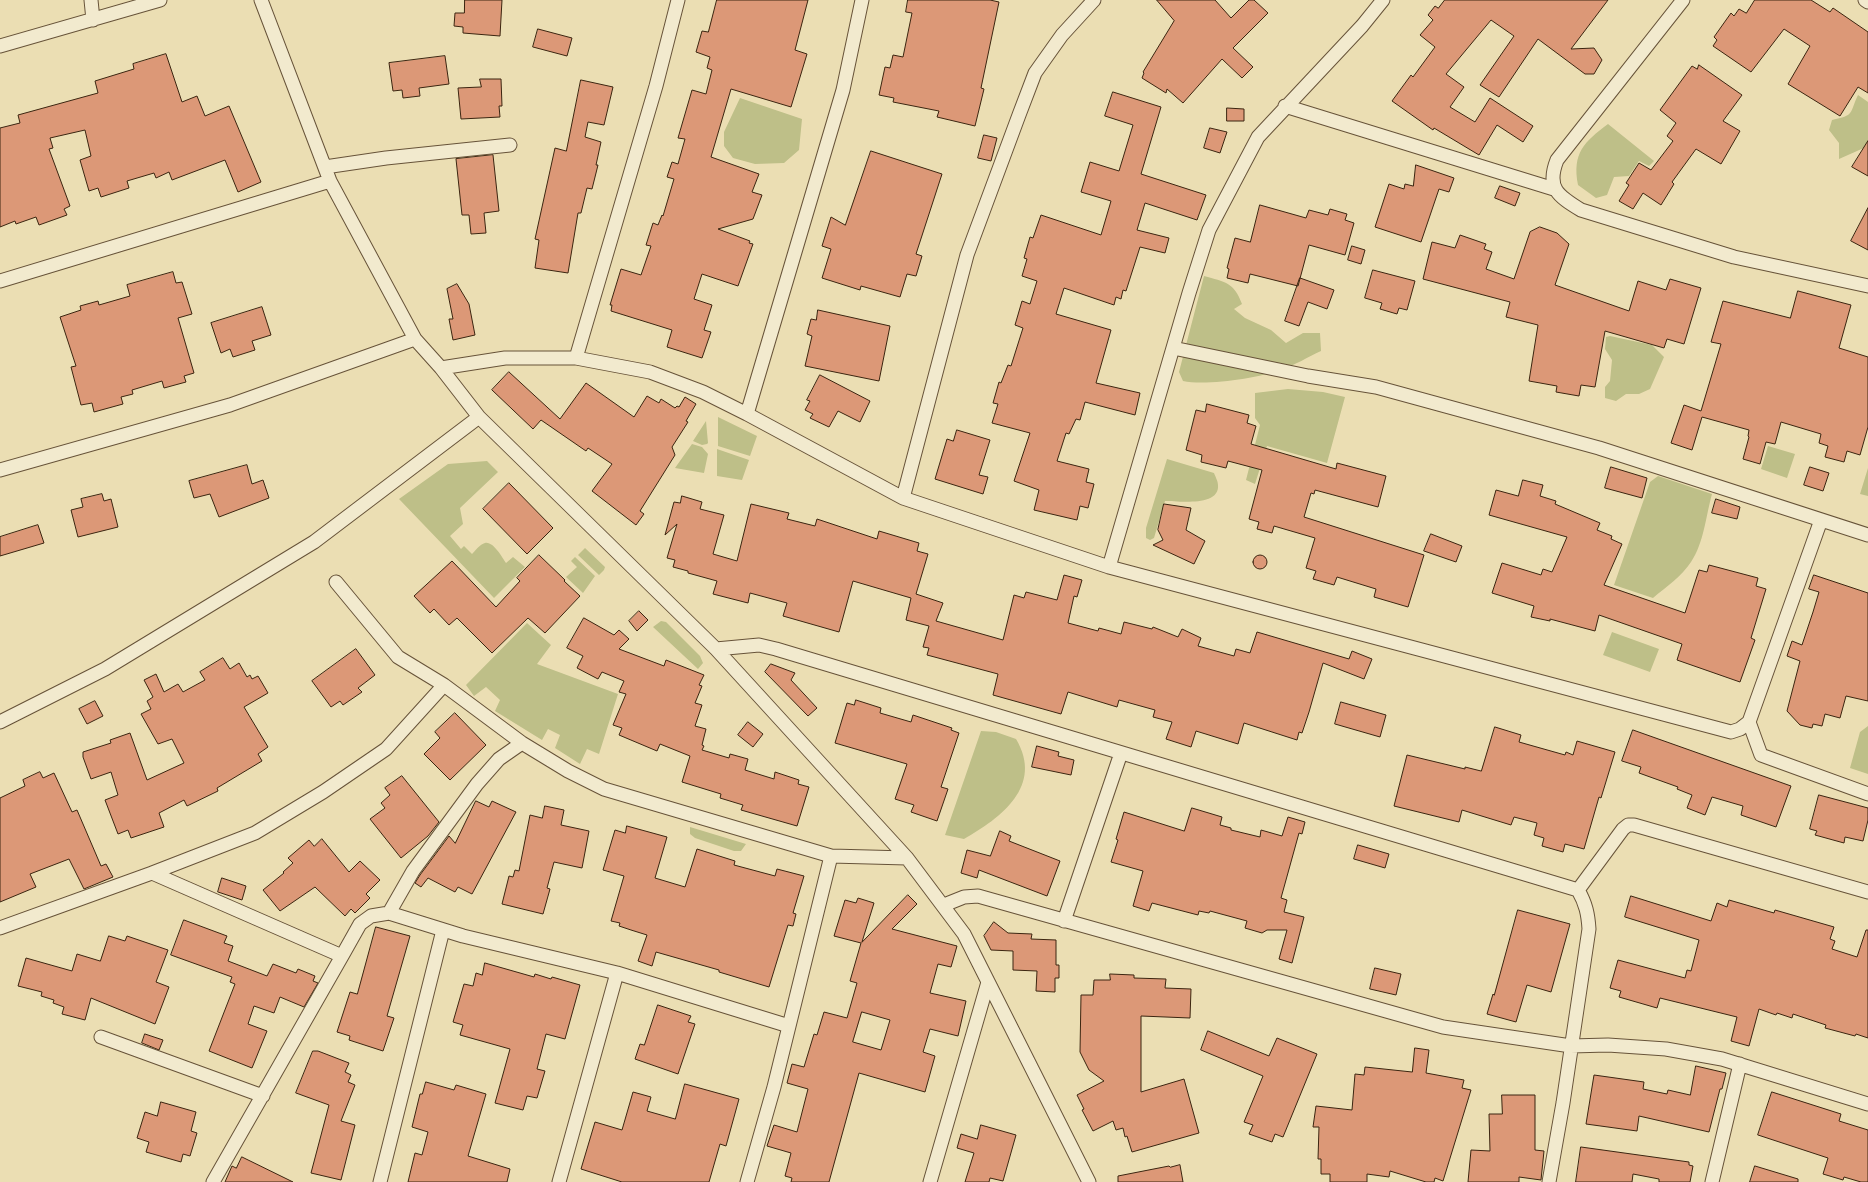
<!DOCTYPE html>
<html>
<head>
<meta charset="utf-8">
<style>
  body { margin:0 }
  canvas { display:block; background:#ebdeb3 }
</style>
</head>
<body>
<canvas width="1868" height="1182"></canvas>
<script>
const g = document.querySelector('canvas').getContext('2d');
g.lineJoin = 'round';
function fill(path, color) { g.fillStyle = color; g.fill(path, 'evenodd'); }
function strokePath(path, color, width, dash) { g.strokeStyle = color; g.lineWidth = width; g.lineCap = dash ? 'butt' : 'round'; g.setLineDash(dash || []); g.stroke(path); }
const green = new Path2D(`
  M1858 95 1868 102V148L1866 147 1839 159V143L1829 130 1832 120C1855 115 1849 114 1858 95Z
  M740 98 802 119 799 150 784 163 755 164 733 158 724 146V132Z
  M1608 124 1654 161 1649 166 1639 161 1629 176 1614 177 1607 195 1596 198 1578 185C1572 153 1584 142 1608 124Z
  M1204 276C1225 282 1234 282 1242 304L1234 309 1245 318 1271 330 1286 343 1303 333H1320L1321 351C1308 357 1295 365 1281 370 1258 378 1206 386 1183 381L1179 372Z
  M1610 336 1652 345 1664 357 1650 389 1639 394H1626L1616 401 1605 398V387L1610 381 1612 360 1605 349 1606 337Z
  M1288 389 1323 392 1345 397 1327 463 1267 446 1255 484 1246 480 1260 425 1255 418V393Z
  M718 417 757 436 750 456 718 446Z
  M706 421 708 443 707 444 702 445 693 441Z
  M692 444 702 447 708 454 704 473 675 468Z
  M1768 446 1795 454 1787 478 1761 469Z
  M717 449 749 460 742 480 717 476Z
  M1167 459 1214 473C1215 476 1218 481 1218 485 1220 507 1178 501 1165 501L1154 538 1150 540 1146 538V528Z
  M487 461 498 472 460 508 463 524 450 536 461 549 464 546 472 554C475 551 480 544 485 543 493 541 502 557 506 563L513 557 525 567 494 598 399 499 448 464Z
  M1868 468V496L1860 494Z
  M1658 476 1712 494C1706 515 1704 543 1691 562 1682 576 1666 587 1653 598L1614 585 1650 482Z
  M585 548 605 567 604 570 599 575 578 555Z
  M575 557 595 576 583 593 566 577 577 567 571 561Z
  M661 621 666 622 700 656 703 663 698 669 653 627Z
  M527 623 551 645 537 664 618 694 599 754 587 749 580 764 555 748 560 735 548 729 542 740 495 711 500 700 486 687 474 696 466 685Z
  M1612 632 1659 649 1650 672 1603 655Z
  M1868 726V774L1850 768 1860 732Z
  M981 731 996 732 1016 739C1044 786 1001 818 964 839L945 835Z
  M690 827 746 844 741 851H734L695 838 690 834Z`);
const building = new Path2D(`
  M465 0H502L500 36 463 33V27L454 26 455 13H464Z
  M717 0H808L795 50 807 54 791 107 731 89 711 157 759 174 752 192 762 195 753 219 718 229 750 241 749 243 753 244 738 286 702 274 694 299 712 305 704 330 711 332 702 358 667 347 672 330 611 311 612 305H610L621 269 641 275 651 246 646 245 653 223 658 225 662 215 663 216 674 179 667 177 672 162 678 164 685 139 678 138 692 90 706 94 712 70 707 68 710 57 696 52 702 31 708 32Z
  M908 0H990L999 2 981 88 984 89 975 126 937 117 939 111 893 102 894 98 879 95 885 67 890 68 893 55 903 57 912 13 906 12Z
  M1157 0H1215L1231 18 1249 0H1254L1268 13 1233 48 1253 67 1242 78 1222 59 1183 103 1167 89 1166 93 1142 78 1144 73 1143 72 1174 21Z
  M1445 0H1608L1571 49 1594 48 1602 60 1594 74H1585L1538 39 1499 97 1480 85 1514 36 1491 20 1446 74 1464 87 1450 107 1475 122 1490 98 1533 126 1523 142 1497 125 1479 155 1434 128 1433 130 1392 101 1411 75 1413 77 1435 47 1420 35 1433 20 1428 15 1435 6 1438 8Z
  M1755 0H1811L1830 12 1833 8 1868 32V93L1858 87 1840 116 1788 84 1810 46 1784 29 1751 72 1713 46 1717 40 1714 37 1731 13 1734 16 1739 9 1746 13Z
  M538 29 572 38 567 56 533 47Z
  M166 54 182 102 197 96 205 116 229 106 261 182 238 192 225 160 172 180 169 172 156 178 154 173 127 181 129 188 101 197 98 188 89 191 80 160 91 156 85 130 50 138 53 148 49 149 70 206 64 209 67 215 39 225 36 217 16 224 15 221 0 227V128L20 123 18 115 98 93 95 81 134 69 133 64Z
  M445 56 449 84 419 88 420 96 403 98 402 90 393 91 389 63Z
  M1699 65 1742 95 1723 121 1740 131 1721 164 1696 149 1672 182 1674 184 1661 205 1643 193 1633 209 1619 201 1629 185 1626 183 1639 163 1651 170 1673 141 1667 136 1676 123 1660 110 1692 66 1697 69Z
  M480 79H501L502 106H499L500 117 461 119 458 88 481 87Z
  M581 80 613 87 604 125 588 122 585 137 601 142 596 165H598L592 189 587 188 581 213H578L568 273 535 268 539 240 535 239 555 148 566 151Z
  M1113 92 1161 107 1141 174 1206 195 1197 220 1145 203 1137 230 1169 238 1165 253 1140 247 1126 291 1123 290 1121 299 1116 297 1114 305 1064 288 1056 314 1111 330 1096 383 1140 393 1135 415 1085 402 1080 420 1076 419 1069 434 1066 433 1057 461 1089 469 1086 482 1094 484 1088 508 1080 506 1077 520 1034 510 1039 490 1014 481 1030 433 992 423 998 404 993 403 999 382 1001 383 1008 365 1011 366 1023 328 1015 325 1022 301 1030 304 1037 281 1022 276 1027 259 1024 258 1030 237 1033 238 1041 215 1101 235 1111 201 1081 192 1090 162 1119 171 1133 125 1105 116Z
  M1227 108 1244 109V121H1227Z
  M1210 128 1227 132 1220 153 1204 148Z
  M984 135 997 138 991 161 978 158Z
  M1868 141V176L1852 167Z
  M871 151 942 174 916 254 922 256 916 276 907 274 900 297 861 286 860 290 822 278 831 249 822 246 831 217 845 225Z
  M493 155 499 211 484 213 486 233 471 234 469 215H462L456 159Z
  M1416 165 1454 178 1449 192 1439 189 1421 242 1375 227 1389 184 1404 189 1405 184 1413 186Z
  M1500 186 1520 193 1515 206 1495 198Z
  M1260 205 1306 218 1309 210 1328 215 1330 209 1347 214 1345 220 1354 223 1345 255 1309 245 1298 286 1250 274 1248 283 1227 278 1229 269 1227 268 1235 238 1250 242Z
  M1868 208V250L1851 241Z
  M1540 227 1557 233 1569 244 1555 285 1629 311 1638 281 1666 290 1670 279 1701 288 1684 344 1667 339 1664 348 1605 331 1595 387 1581 385 1579 396 1556 392 1557 386 1529 381 1538 325 1506 317 1510 302 1423 279 1432 242 1455 248 1460 235 1486 244 1484 249 1492 252 1486 269 1514 279 1530 232Z
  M1352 246 1365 250 1361 264 1348 260Z
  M1373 270 1415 281 1407 310 1399 308 1397 314 1380 309 1382 303 1365 298Z
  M173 272 176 283 182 282 192 314 178 318 194 373 184 376 186 382 164 388 162 381 132 390 133 394 121 397 123 404 94 412 92 403 81 405 71 367 76 366 60 317 81 310 80 306 98 301 99 305 130 296 127 285Z
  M1300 278 1334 290 1327 309 1308 302 1299 326 1285 321Z
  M457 284 469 304 475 335 453 340 449 319H453L447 289Z
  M1798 291 1851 305 1839 348 1868 357V427L1860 455 1847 451 1844 462 1825 457 1828 446 1819 443 1821 434 1781 422 1775 444 1766 442 1760 464 1743 459 1749 437 1748 436 1749 430 1702 417 1692 450 1671 443 1684 405 1701 411 1721 344 1711 342 1723 301 1790 318Z
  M262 307 271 335 252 341 255 350 233 357 230 349 221 353 211 323Z
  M818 310 890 326 879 381 805 366 812 336 807 334 811 319 816 320Z
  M509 372 560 419 586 383 634 417 647 396 659 403 661 399 675 408 677 406 679 407 685 397 696 404 686 421 688 422 672 447 675 455 640 511 644 514 636 525 592 491 612 464 588 448 586 451 541 420 533 429 492 390Z
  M820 375 870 401 860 422 838 411 829 427 810 418 813 414 805 410 810 401 807 400Z
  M1207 404 1249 415 1247 423 1256 426 1251 444 1336 469 1337 463 1386 476 1378 507 1315 490 1314 494 1311 493 1304 517 1424 555 1408 607 1374 597 1376 589 1337 577 1334 585 1313 579 1316 571 1306 568 1315 538 1274 526 1272 533 1257 529 1259 522 1249 519 1262 470 1228 461 1226 468 1201 462 1202 455 1186 450 1196 410 1205 412Z
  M957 430 990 440 979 475 988 477 983 494 935 479 947 439 953 441Z
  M247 465 252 484 263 480 269 498 219 517 210 494 194 498 189 481Z
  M1611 467 1647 478 1642 498 1605 488Z
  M1810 467 1829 473 1823 491 1804 485Z
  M1523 480 1543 485 1540 496 1556 501 1555 504 1600 523 1597 530 1612 536 1611 539 1622 544 1604 585 1685 613 1699 570 1707 572 1709 565 1758 578 1756 586 1766 589 1751 638 1755 640 1740 682 1677 660 1682 644 1599 615 1595 631 1550 619V621L1531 617 1534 606 1492 593 1502 563 1541 575 1543 569 1552 572 1567 537 1489 515 1496 490 1518 496Z
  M509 483 553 528 527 554 483 509Z
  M102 494 104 501 111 499 118 527 78 537 71 510 83 507 81 499Z
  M682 496 702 502 700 509 724 515 713 554 737 561 751 504 789 513 787 519 815 526 817 519 877 539 879 531 919 543 917 551 928 554 916 594 943 603 936 621 1003 640 1014 595 1024 598 1026 592 1057 600 1064 575 1082 580 1077 597 1074 596 1068 623 1098 631 1099 628 1121 634 1124 622 1152 629 1153 627 1178 637 1182 629 1201 638 1198 646 1234 656 1236 649 1250 653 1257 632 1349 659 1352 651 1372 659 1364 679 1323 663 1309 712 1302 733 1299 732 1297 740 1244 723 1238 744 1196 731 1191 747 1166 739 1172 722 1153 717 1155 710 1119 700 1117 707 1068 692 1061 714 993 695 998 674 927 655 929 648 923 647 929 626 906 620 911 598 853 581 839 632 783 616 787 603 750 593 748 603 713 594 717 581 688 573V571L673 567 675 560 667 558 677 524 665 535 674 502 680 503Z
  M1716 499 1740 507 1737 519 1712 513Z
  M1164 504 1191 508 1186 530 1205 541 1194 564 1153 545 1163 540 1158 530Z
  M38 525 44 543 0 556V537Z
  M1431 534 1462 546 1456 562 1424 551Z
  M539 555 565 580 564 581 580 596 545 633 528 618 492 653 457 618 449 625 434 609 430 613 414 596 452 561 496 607 520 581 517 578Z
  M1253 562a7 7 0 1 1 14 0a7 7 0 1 1-14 0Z
  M1814 575 1868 593V701L1846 696 1840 718 1825 714 1822 726 1813 724 1812 728 1800 725 1787 711 1800 661 1787 656 1792 641 1802 645 1813 612 1819 592 1809 589Z
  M639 611 648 620 637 631 629 621Z
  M584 618 614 635 619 630 629 639 619 649 664 666 666 660 704 675 699 685 702 686 695 703 702 705 695 726 706 729 702 745 704 746 702 750 729 758 730 754 748 759 745 770 774 779 775 772 799 780 798 784 809 787 797 826 741 810 743 805 720 798 721 794 682 782 690 756 660 744 657 751 619 735 622 728 613 725 626 694 619 692 624 681 602 672 598 679 577 668 583 656 567 648Z
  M356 649 375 675 358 688 362 692 343 705 340 701 331 707 312 681Z
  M223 658 230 669 239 663 247 677 250 675 252 679 258 676 268 693 244 707 268 747 258 754 262 761 217 788 218 791 187 806 184 800 159 813 164 827 131 838 128 830 118 834 105 800 118 795 111 772 91 779 83 757V752L111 743 110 740 130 733 147 780 184 763 172 739 158 744 141 714 151 709 147 701 153 697 144 680 156 674 164 692 178 684 183 692 205 680 200 672Z
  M771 664 795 673 791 680 817 708 808 716 765 672Z
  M856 700 881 708 880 713 911 722 913 715 952 728 951 730 959 733 941 787 948 789 937 821 911 812 914 805 895 799 907 764 835 743 847 703 854 705Z
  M95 701 103 716 87 724 79 709Z
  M1341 702 1386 715 1380 737 1335 724Z
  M455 713 486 745 450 780 424 754 440 738 435 732Z
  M748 722 763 734 753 747 738 735Z
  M1495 727 1521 735 1519 742 1565 755 1566 752 1573 755 1577 741 1615 752 1601 798 1599 797 1584 849 1565 844 1563 852 1542 846 1544 838 1534 835 1537 823 1514 817 1511 825 1462 810 1459 822 1394 806 1407 755 1465 769V767L1481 771Z
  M1633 730 1791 786 1776 827 1741 815 1743 806 1712 797 1705 815 1687 808 1692 795 1677 789 1678 787 1639 773 1641 767 1622 761Z
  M1037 746 1059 752 1058 756 1074 760 1071 775 1032 767Z
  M40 772 43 778 54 773 72 812 77 810 101 866 106 864 113 877 84 889 69 859 30 874 36 887 0 902V798L25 786 23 780Z
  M402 776 439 822 428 836 401 858 370 819 385 808 381 803 390 795 385 788Z
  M1819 795 1868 808V820L1863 841 1845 837 1844 843 1815 835 1817 831 1810 829Z
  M476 801 489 807 492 801 516 812 472 894 458 887 455 892 428 878 421 887 415 883 420 875 449 836 455 843Z
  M545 806 564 810 561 825 589 831 582 868 554 862 547 888 550 889 543 914 502 904 509 876 513 877 515 870 519 871 530 815 542 818Z
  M1192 808 1222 817 1220 825 1231 828V830L1260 837 1261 830 1282 836 1288 817 1305 822 1302 834 1299 833 1281 898 1287 900 1284 912 1304 917 1292 963 1279 959 1287 930H1267L1262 933 1245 928 1247 921 1210 911 1209 913 1199 911 1198 915 1152 903 1149 911 1133 906 1143 871 1111 862 1118 840 1116 839 1124 812 1184 831Z
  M627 826 667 837 655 878 685 887 697 849 735 861 734 865 775 876 777 869 804 876 793 913 796 914 793 926 788 925 769 987 719 972V970L656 952 652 966 638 961 647 935 631 930 619 926 620 923 611 921 624 876 603 870 615 830 625 833Z
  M1000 831 1011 836 1009 841 1060 861 1047 896 979 870 977 878 961 873 967 850 990 856Z
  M322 839 349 872 360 861 380 880 366 894 370 898 355 913 351 909 345 916 315 887 280 911 263 890 284 873 283 872 293 863 288 858 309 840 314 846Z
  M1358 845 1389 854 1385 868 1354 859Z
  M222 878 246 886 242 900 218 892Z
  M908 895 917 904 892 929 957 946 951 967 938 964 930 993 966 1001 958 1036 930 1029 923 1052 935 1056 925 1092 859 1073 829 1182H791L792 1178 785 1176 791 1153 767 1146 774 1125 797 1132 808 1089 787 1083 792 1064 804 1067 814 1034 817 1035 824 1012 847 1018 857 983 850 981 861 943 834 936 845 900 856 903 858 898 874 903 862 942ZM862 1012 890 1020 881 1050 853 1042Z
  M1631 896 1711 921 1717 903 1727 907 1729 900 1774 913 1775 910 1834 927 1830 939 1835 941 1832 949 1857 957 1866 930H1868V1038L1856 1034 1855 1036 1825 1028 1826 1025 1793 1014 1792 1018 1777 1013 1776 1015 1759 1009 1749 1046 1731 1041 1737 1017 1660 998 1657 1008 1619 997 1621 991 1610 988 1618 960 1685 978 1687 970 1691 971 1699 940 1625 917Z
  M1518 910 1570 924 1551 992 1527 985 1516 1022 1487 1014 1493 994 1494 995Z
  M184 920 227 936 224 943 233 946 228 961 267 976 273 964 296 973 298 969 315 976 313 981 318 983 304 1007 280 997 274 1013 254 1006 248 1024 267 1031 252 1068 209 1051 235 984 230 982 232 977 171 955Z
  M994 922 1008 933 1032 934 1031 939 1056 940V965H1059V978H1055V992L1036 991 1037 971 1013 970V951L991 950 984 936Z
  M376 927 410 936 387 1016 394 1018 383 1051 349 1040 350 1036 337 1032 350 992 357 994Z
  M109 936 125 941 127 936 168 950 156 982 169 987 155 1024 91 998 85 1020 62 1014 64 1007 53 1003 54 1000 41 996 42 992 18 986 26 958 72 971 77 954 100 961Z
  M485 963 534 977 535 974 551 979 552 977 580 985 565 1039 546 1034 537 1069 545 1071 537 1098 527 1096 523 1110 495 1103 510 1049 460 1035 463 1025 453 1022 464 984 473 986 476 973 482 975Z
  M1375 968 1401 974 1396 995 1370 989Z
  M1110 974 1134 975V978L1166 979 1165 988 1191 989 1190 1018 1141 1016V1092L1184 1079 1199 1133 1132 1152 1127 1136 1125 1137 1123 1128 1116 1130 1113 1121 1093 1131 1082 1110 1084 1109 1077 1095 1104 1081 1089 1070 1080 1052 1081 995H1093L1094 980H1110Z
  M658 1005 691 1016 688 1022 695 1024 678 1074 635 1059 640 1044 644 1045Z
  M1208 1031 1269 1056 1277 1038 1317 1054 1283 1137 1275 1134 1272 1142 1249 1134 1253 1125 1244 1122 1263 1076 1201 1050Z
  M145 1034 163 1040 159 1050 142 1043Z
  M1415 1048 1429 1050 1426 1073 1464 1080 1462 1088 1471 1090 1443 1181 1435 1178 1434 1182H1426L1390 1171 1389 1177 1367 1174V1182H1330V1174H1321V1159H1318L1319 1127H1313L1316 1106 1352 1110 1355 1074 1364 1075 1365 1067 1412 1072Z
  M313 1051H318L349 1063 345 1072 351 1075 348 1082 355 1085 341 1121 355 1125 341 1180 311 1173 329 1105 296 1093Z
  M1696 1066 1726 1073 1722 1089H1720L1709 1132 1639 1116 1637 1131 1586 1124 1594 1075 1644 1082 1643 1089 1667 1094 1668 1090 1690 1095Z
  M426 1082 454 1090 456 1085 486 1094 468 1156 510 1169 507 1182H408L415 1153 422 1155 428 1132 412 1127 420 1094H422Z
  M685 1084 739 1099 726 1146 720 1144 709 1182H622L581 1169 595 1122 622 1130 633 1092 651 1097 647 1111 675 1119Z
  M1772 1092 1841 1114 1839 1121 1868 1130V1182H1861L1844 1177 1843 1180 1823 1174 1828 1158 1758 1135Z
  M1502 1095H1535V1150L1544 1151 1541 1180 1519 1177V1182H1468L1471 1150 1490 1151 1489 1114H1502Z
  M161 1102 196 1112 191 1131 197 1133 190 1156 183 1154 181 1162 146 1152 149 1142 137 1138 145 1112 157 1116Z
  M981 1125 1016 1135 1003 1181 990 1178 989 1182H965L974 1153 957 1148 961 1134 977 1139Z
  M1581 1147 1689 1162V1165L1693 1166 1690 1182H1659V1179L1633 1174 1632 1182H1576Z
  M242 1157 293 1182H225L232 1166 236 1168Z
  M1180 1165 1183 1182H1118V1176L1169 1166 1170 1167Z
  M1755 1166 1798 1179V1182H1750Z`);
const minor = new Path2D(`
  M91 0 93 20
  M261 0 330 181 415 339 441 368 479 417 716 649 907 858 964 934 1089 1182
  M1683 0 1557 160C1546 188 1558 196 1581 210L1734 257 1868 286
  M1865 0 1868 2
  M0 46 160 0
  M1285 106 1554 189
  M325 167 386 158 510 145
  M0 281 330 181
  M1173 348 1308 376 1376 387 1599 448 1868 535
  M576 358 656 86 678 0
  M441 368 505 358H576L650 372 703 392 747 414 903 498 1109 567 1731 732 1740 729 1749 722 1821 520
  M747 414 843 90 862 0
  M0 470 230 405 415 339
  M903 498 967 255 1019 115 1035 73 1062 35 1094 0
  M1109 567 1189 293 1209 230 1258 137 1362 26 1383 0
  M336 582 398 657 444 685 522 743 568 771 604 789 831 856 907 858
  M716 649 759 645 776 649 1578 890 1623 829 1628 825H1634L1868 892
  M0 722 105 669 314 542 479 417
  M1749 722 1761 755 1868 794
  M152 873 342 956 360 924 371 916 389 913 463 936 617 973 789 1026
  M944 905 964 897 978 896 1443 1027 1571 1046 1608 1045 1666 1049 1722 1059 1868 1104
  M389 913 413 871 477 784 499 759 522 743
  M1064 921 1121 753
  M0 928 152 873 255 833 323 792 386 749 444 685
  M101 1037 263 1096
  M213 1182 342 956
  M380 1182 443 930
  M559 1182 617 973
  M747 1182 774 1087 831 856
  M930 1182 988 982
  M1549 1182 1563 1103 1589 929C1588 914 1586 904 1578 890
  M1712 1182 1740 1064`);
fill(green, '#bebf88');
fill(building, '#dc9877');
strokePath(building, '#3b2510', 1);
strokePath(minor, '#675339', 15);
strokePath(minor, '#f2eace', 13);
</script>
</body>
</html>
